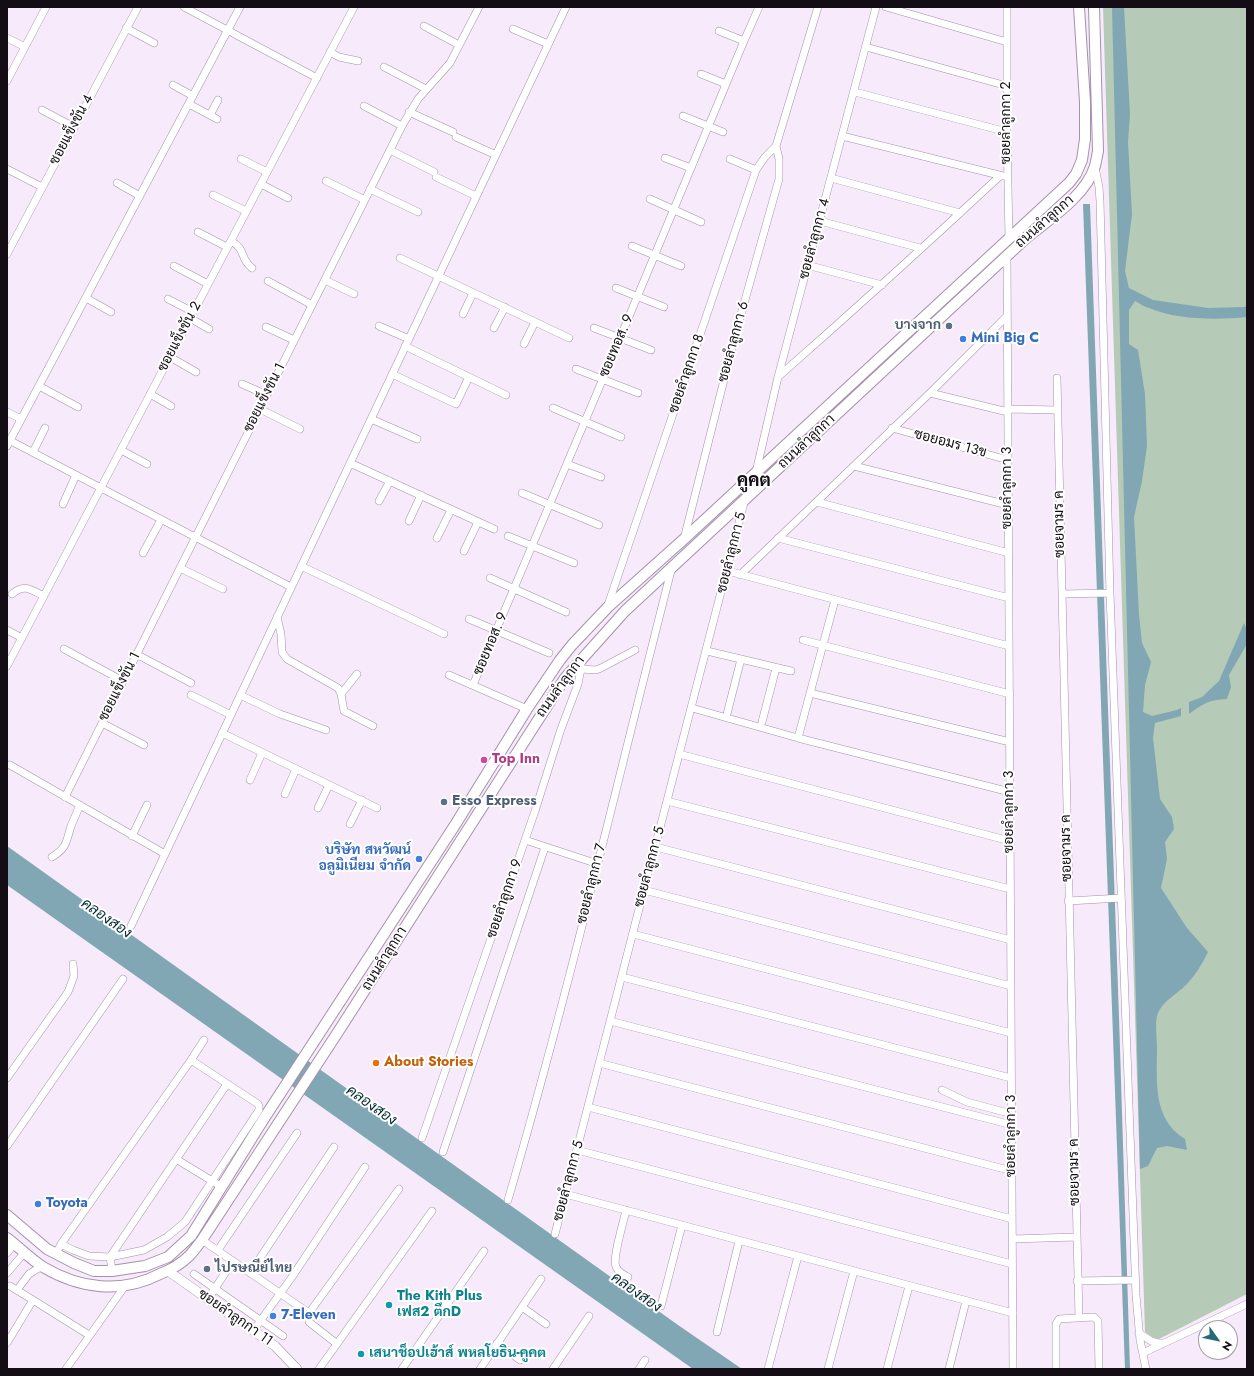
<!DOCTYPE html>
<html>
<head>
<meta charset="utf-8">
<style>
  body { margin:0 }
  #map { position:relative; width:1254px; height:1376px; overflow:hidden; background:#f7eafb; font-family:Jost,sans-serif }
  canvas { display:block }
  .frame { position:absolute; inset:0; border:8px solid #140d16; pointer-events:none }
  .north { position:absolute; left:1198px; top:1320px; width:40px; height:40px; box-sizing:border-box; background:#fff; border:1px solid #a19ea2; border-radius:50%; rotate:123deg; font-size:11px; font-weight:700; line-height:16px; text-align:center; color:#140d16 }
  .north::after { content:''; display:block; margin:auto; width:14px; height:18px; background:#236a78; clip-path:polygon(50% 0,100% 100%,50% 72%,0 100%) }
</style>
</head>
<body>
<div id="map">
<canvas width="1254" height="1376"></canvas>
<div class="frame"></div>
<div class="north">N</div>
</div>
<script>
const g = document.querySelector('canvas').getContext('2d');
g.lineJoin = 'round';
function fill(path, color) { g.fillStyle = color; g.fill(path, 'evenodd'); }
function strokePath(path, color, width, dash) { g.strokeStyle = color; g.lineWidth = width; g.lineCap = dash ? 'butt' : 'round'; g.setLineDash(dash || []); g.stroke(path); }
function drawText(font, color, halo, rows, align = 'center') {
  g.font = font + ' Jost,Sarabun,sans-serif'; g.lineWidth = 4; g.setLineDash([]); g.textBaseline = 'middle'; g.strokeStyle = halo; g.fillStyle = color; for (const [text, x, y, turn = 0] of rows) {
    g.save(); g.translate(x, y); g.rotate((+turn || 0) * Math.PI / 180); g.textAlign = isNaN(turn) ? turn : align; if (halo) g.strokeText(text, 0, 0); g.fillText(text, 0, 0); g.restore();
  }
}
const green = new Path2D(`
  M1103 7H1247V1294L1157 1340 1145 1332Z`);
const water = new Path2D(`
  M1112 7H1124L1130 114 1128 142 1132 214 1125 271 1129 288 1153 300 1208 308 1244 307 1247 306V317C1217 320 1177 320 1149 308 1144 307 1139 303 1135 301L1129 310V344L1138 350 1145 394 1147 446 1142 481 1134 517 1139 615 1142 643 1151 662 1145 685 1143 712 1152 716 1177 710 1181 708V716L1155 723 1153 738 1160 799 1172 817 1174 829 1165 842 1167 859 1161 888 1187 928 1208 952C1202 964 1195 976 1186 985 1176 995 1161 1002 1157 1016 1155 1024 1157 1039 1157 1047 1157 1080 1152 1119 1185 1139L1187 1150 1167 1146 1157 1148 1148 1166 1140 1169Z
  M1083 204H1090L1119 1017 1130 1369H1125Z
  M1244 623 1247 630V644L1229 675 1231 687 1227 699C1209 700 1204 703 1189 714V702L1202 697 1219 681Z
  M7 846 678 1325 742 1369H693L7 885Z`);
const minor = new Path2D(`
  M184 7 317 78
  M886 7 1007 42
  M1007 7V132L1009 239
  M424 26 459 45
  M126 28 154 43
  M513 29 548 44
  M719 31 744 41
  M7 38 25 47
  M866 47 1007 86
  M330 52 339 57 358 61
  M384 67 426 89
  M701 74 726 84
  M7 81 46 7
  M173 85 193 96
  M855 92 1007 132
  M189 104 217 119
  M364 106 402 126
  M42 110 74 127
  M409 112 453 132
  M210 115 218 100
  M683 116 723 132
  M842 136 1003 176
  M456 137 496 155
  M390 150 434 172
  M665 158 691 168
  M241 159 267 172
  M730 159 756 170
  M1095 167 1099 187 1100 201 1110 593 1136 1295 1140 1340 1146 1369
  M7 169 42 187
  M436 177 476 196
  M831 178 960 213
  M326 181 365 200
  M117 183 140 196
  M261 184 288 198
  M370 189 418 212
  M213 195 246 211
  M650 199 701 222
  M820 221 920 248
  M198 232 227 247
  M231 241C247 250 239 258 252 268
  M632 246 681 266
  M7 254 138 7
  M1007 256 1013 1369
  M400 258 569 338
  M807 265 882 285
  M174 266 208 284
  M325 280 354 294
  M268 281 312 305
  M616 288 664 307
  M86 298 111 312
  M168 299 193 312
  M463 314 473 293
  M190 318 209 329
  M379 326 409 339
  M266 327 294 340
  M494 328 505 307
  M594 328 651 350
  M524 344 535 322
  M405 346 506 395
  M170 357 196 372
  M576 369 638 393
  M392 374 456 404 469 377
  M778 377C853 311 927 244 1000 176
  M1057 378 1079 1318
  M242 384 267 395
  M39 386 78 407
  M930 393 1008 412
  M150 394 171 406
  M553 408 621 437
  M260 409 300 429
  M1008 409 1058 410
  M7 412 21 419
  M371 419 417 439
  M892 428 1008 460
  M7 439 291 587
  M7 446 240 7
  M121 450 147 464
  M33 452 45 428
  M350 463 494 529
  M567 464 601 477
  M854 466 1008 505
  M756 472 778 377 876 7
  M522 493 599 525
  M379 501 390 481
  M817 502 1009 553
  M63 504 76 475
  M409 521 421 495
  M508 536 574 563
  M437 538 451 510
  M778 538 1009 598
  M684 539 736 332 779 179V159L776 146
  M464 551 478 522
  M143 553 161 520
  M301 566 444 634
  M180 568 223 589
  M728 571 1009 646
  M740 575 930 393 1007 316
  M490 578 566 612
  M12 594C25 583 31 590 44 596
  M1062 594 1110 593
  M608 605 756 170 765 157 776 146 818 7
  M277 617 281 634 282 652 287 659 338 688 341 694 344 711 373 726
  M469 619 549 653
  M7 630 22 638
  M803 640 1010 694
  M64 649 123 681
  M707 651 791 671
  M136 654 191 683
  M7 666 354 7
  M581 669 596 670 601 668 635 650
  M449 675 527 709
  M473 685 613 355 744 41 759 7
  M810 693 1010 742
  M341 694 357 674
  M191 695 231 715
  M240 695 280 714 326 730
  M692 708 798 738 1010 792
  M727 714 741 659
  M762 722 776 668
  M102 723 144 745
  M222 733 377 808
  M798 738 835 600
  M679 754 1010 841
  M10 765 165 854
  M250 780 262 753
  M285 794 296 769
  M65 797 402 126 418 99 450 63 479 7
  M667 801 1010 889
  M318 808 329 785
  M350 824 362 800
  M132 836 147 805
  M525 840 598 864
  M656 847 1011 940
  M52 857C67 848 66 842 71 826 74 819 77 812 80 805
  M644 890 1011 986
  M1068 901 1121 898
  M131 926 566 7
  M633 934 1011 1033
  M622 977 1011 1078
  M610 1021 1012 1125
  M191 1060 204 1040
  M599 1063 1012 1171
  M7 1078 68 992 74 976 73 964
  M942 1090 967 1102 1012 1114
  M588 1107 1012 1219
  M422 1138 535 811 561 729 578 684 581 669V659
  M7 1146 123 979
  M577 1150 1012 1264
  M443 1152 545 847
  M176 1159 222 1187
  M565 1194 1013 1313
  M508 1200C569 991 618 778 672 567
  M626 1210C624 1221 612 1258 616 1267 618 1272 624 1275 628 1277
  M555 1234 745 499
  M1012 1239 1076 1237
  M202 1240 309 1313
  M218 1250 297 1133
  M7 1253 14 1244
  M56 1254 61 1244 191 1060 258 1104 259 1106V1110L185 1222 167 1237 144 1250 110 1257 89 1256 73 1250 61 1244
  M112 1271 110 1257 227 1084
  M7 1273 25 1252
  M250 1273 334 1147
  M194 1274 283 1336
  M1077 1281 1135 1280
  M10 1286 33 1300
  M20 1286 29 1274 42 1266
  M208 1299 233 1261
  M661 1306 682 1225
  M522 1307 546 1324
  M253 1331 292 1277 365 1167
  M717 1332 739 1241
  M1139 1333 1151 1341 1162 1344
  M7 1343 33 1300 89 1335
  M497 1343 520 1360
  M337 1344 309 1322V1313L399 1189
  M1143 1353 1247 1304
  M66 1369 125 1286
  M319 1369 432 1211
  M402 1369 484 1251
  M480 1369 541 1279
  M553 1369 589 1316
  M639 1369 645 1360
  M768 1369 798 1256
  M828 1369 854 1271
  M887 1369 909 1286
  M949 1369 966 1301
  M1056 1369V1324L1059 1319 1094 1317 1098 1321 1099 1369`);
const tertiary = new Path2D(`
  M168 1271 275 1346 297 1369`);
const secondary = new Path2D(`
  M7 1215 47 1249 74 1263 94 1271H112L145 1266 168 1257 191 1236 263 1120 455 825 527 709 560 660 572 645 608 607 684 539 1069 183 1076 174 1082 160 1085 139V102L1079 7
  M7 1238C19 1247 30 1259 43 1267 80 1289 121 1294 160 1274 170 1270 181 1264 189 1256 194 1251 198 1245 202 1240L338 1032 565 678 625 611 1025 239C1048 220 1086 196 1095 166 1096 162 1097 156 1098 151L1094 7`);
const markers = [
  [949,326,4,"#5c6f8a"],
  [963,339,4,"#3f7fe0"],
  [484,760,4,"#d1479c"],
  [444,802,4,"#5c6f8a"],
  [419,859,4,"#3f7fe0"],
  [376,1063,4,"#e8710a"],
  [38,1204,4,"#3f7fe0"],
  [207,1269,4,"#5c6f8a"],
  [389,1305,4,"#0f9aa8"],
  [273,1316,4,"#3f7fe0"],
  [361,1354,4,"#0f9aa8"]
];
const streetNames = [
  ["ซอยลำลูกกา 2",1007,123,-90],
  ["ซอยแข็งขัน 4",72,130,-62],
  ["ถนนลำลูกกา",1045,222,-41],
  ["ซอยลำลูกกา 4",815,239,-75],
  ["ซอยแข็งขัน 2",180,337,-62],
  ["ซอยลำลูกกา 6",734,342,-75],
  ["ซอยทอส. 9",617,346,-67],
  ["ซอยลำลูกกา 8",687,374,-71],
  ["ซอยแข็งขัน 1",265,398,-63],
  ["ถนนลำลูกกา",807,442,-43],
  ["ซอยอมร 13ข",950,444,15],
  ["ซอยลำลูกกา 3",1008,488,-90],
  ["ซอยจามร ค",1060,524,-91],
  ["ซอยลำลูกกา 5",732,553,-76],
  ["ซอยทอส. 9",491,644,-67],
  ["ซอยแข็งขัน 1",120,687,-63],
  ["ถนนลำลูกกา",561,687,-54],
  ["ซอยลำลูกกา 3",1010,812,-90],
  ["ซอยจามร ค",1067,848,-91],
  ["ซอยลำลูกกา 5",650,867,-75],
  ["ซอยลำลูกกา 7",592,884,-76],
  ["ซอยลำลูกกา 9",505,899,-71],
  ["ถนนลำลูกกา",385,959,-58],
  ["ซอยลำลูกกา 3",1012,1136,-90],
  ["ซอยจามร ค",1075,1172,-91],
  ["ซอยลำลูกกา 5",569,1181,-75],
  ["ซอยลำลูกกา 11",235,1318,35]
];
const serviceNames = [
  ["บางจาก",941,326,"right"],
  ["Esso Express",452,802],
  ["ไปรษณีย์ไทย",215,1269]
];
const shopNames = [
  ["Mini Big C",971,339],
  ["บริษัท สหวัฒน์",411,851,"right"],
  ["อลูมิเนียม จำกัด",411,867,"right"],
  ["Toyota",46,1204],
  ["7-Eleven",281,1316]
];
const hotelNames = [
  ["Top Inn",492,760]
];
const foodNames = [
  ["About Stories",384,1063]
];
const cultureNames = [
  ["The Kith Plus",397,1297],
  ["เฟส2 ตึกD",397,1313],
  ["เสนาช็อปเฮ้าส์ พหลโยธิน-คูคต",369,1354]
];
const waterNames = [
  ["คลองสอง",106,919,35],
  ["คลองสอง",371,1106,35],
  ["คลองสอง",636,1293,35]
];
const districtNames = [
  ["คูคต",754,482]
];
fill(green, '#b6cab8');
fill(water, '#80a7b3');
strokePath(minor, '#a591ac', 8);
strokePath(tertiary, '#a591ac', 10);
strokePath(secondary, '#a591ac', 12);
strokePath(minor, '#fff', 7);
strokePath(tertiary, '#fff', 9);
strokePath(secondary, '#fff', 10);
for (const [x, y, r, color] of markers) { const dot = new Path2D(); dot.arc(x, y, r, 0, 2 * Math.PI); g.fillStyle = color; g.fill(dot); strokePath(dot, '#fff', 1.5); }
drawText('14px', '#140d16', '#fff', streetNames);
drawText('bold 14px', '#4e5e75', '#fff', serviceNames, 'left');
drawText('bold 14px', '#366cbe', '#fff', shopNames, 'left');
drawText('bold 14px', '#b23c85', '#fff', hotelNames, 'left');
drawText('bold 14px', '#c56008', '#fff', foodNames, 'left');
drawText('bold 14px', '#0d838f', '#fff', cultureNames, 'left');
drawText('italic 15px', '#0a313b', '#fff', waterNames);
drawText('bold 18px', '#140d16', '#fff', districtNames);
</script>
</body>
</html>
